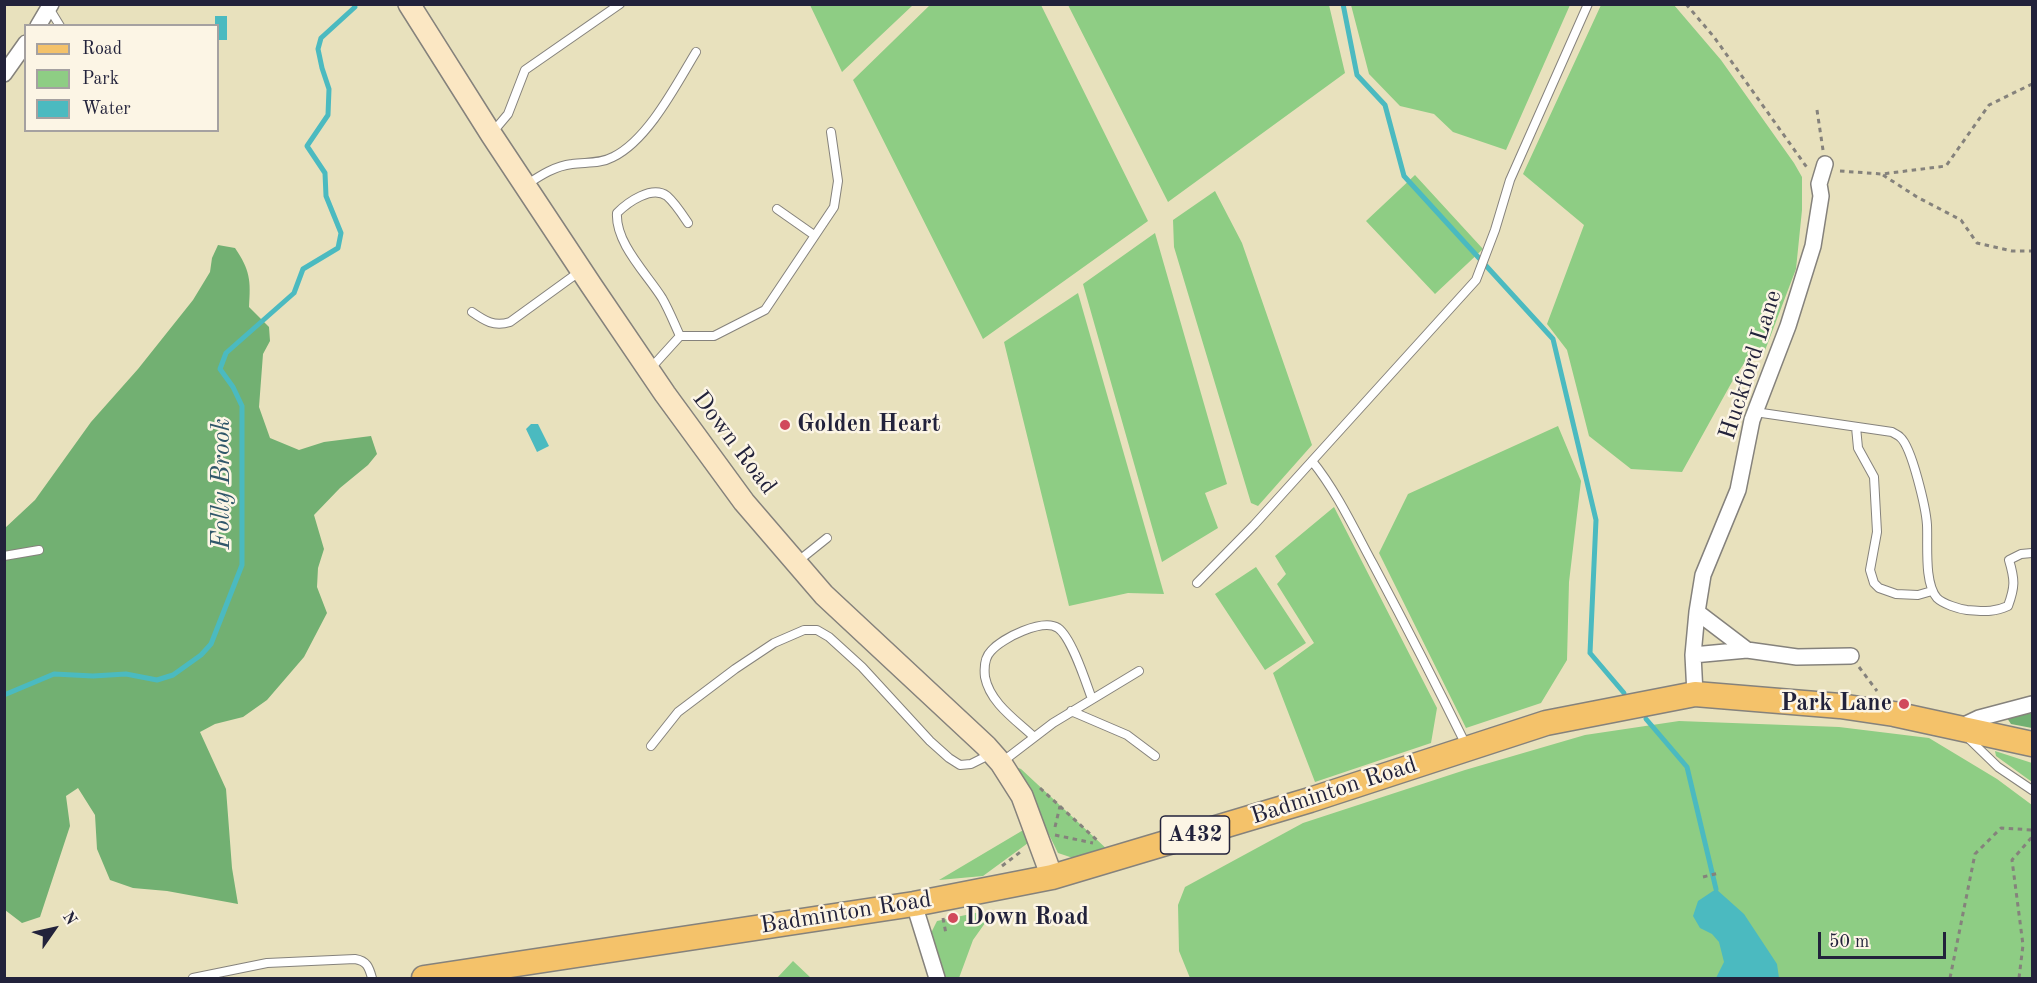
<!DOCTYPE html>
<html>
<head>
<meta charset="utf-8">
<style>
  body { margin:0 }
  #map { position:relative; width:2037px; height:983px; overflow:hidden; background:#e8e1bd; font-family:"Old Standard TT",serif }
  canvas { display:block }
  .frame { position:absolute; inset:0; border:6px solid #22223b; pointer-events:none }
  .legend { position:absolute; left:24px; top:24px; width:195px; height:108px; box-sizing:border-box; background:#fcf5e5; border:2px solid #a5a1a1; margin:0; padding:8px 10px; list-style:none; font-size:18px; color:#22223b }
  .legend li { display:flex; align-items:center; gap:12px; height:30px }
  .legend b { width:30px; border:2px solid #a5a1a1 }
  .north { position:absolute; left:24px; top:899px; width:60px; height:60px; -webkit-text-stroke:4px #fcf5e5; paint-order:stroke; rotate:56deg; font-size:16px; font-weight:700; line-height:24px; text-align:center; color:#22223b }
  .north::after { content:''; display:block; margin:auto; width:21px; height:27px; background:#22223b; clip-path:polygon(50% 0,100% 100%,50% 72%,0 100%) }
  .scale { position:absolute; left:1818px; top:932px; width:128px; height:27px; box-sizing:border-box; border:3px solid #22223b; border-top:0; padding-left:8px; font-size:18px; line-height:21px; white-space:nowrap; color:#22223b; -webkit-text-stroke:4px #fcf5e5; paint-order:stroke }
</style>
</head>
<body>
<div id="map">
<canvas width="2037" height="983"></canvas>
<div class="frame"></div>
<ul class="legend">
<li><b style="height:8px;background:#f4c26a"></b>Road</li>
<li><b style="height:16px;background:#8ecd84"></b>Park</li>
<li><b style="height:16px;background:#4bbac0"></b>Water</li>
</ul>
<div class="north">N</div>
<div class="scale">50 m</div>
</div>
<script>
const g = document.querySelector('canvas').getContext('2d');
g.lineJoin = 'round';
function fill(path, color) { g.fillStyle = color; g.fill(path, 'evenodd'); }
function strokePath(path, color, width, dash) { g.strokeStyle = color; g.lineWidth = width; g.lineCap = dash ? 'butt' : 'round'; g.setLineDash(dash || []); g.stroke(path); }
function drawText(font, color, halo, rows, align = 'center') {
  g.font = font + ' "Old Standard TT",serif'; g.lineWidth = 5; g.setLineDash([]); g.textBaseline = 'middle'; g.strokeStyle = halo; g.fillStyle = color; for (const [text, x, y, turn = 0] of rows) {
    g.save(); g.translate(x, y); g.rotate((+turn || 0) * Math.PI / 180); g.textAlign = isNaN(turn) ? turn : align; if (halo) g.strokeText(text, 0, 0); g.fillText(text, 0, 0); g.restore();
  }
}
const green = new Path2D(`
  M931 4 1041 5 1148 221 983 339 853 80Z
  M810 5H913L842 72Z
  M1068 5H1329L1345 73 1168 202Z
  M1351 5V4L1570 5 1506 150 1453 132 1434 114 1400 106 1369 74Z
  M1674 5 1721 60 1794 163 1802 177V210L1796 269 1764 353 1745 362 1733 380 1682 472 1631 469 1589 436 1567 350 1547 324 1584 225 1523 174 1601 5Z
  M1415 175 1483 249 1435 294 1366 221Z
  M1215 191 1242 243 1312 445 1258 506 1251 503 1174 247 1173 220Z
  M1155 233 1227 484 1205 493 1218 528 1162 562 1083 284Z
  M1078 293 1164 594 1128 593 1069 606 1004 342Z
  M1558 426 1581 481 1569 582 1567 660 1541 703 1466 728 1379 553 1408 494Z
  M1334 507 1437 708 1431 743 1315 782 1273 673 1314 643 1277 584 1286 574 1275 556Z
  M1256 567 1306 643 1265 670 1215 594Z
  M1679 721 1839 727 1929 738 1997 779 2032 805V978H1190L1179 951 1178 905 1185 887 1303 823 1465 770 1585 735Z
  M1995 751 2032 763V782L1996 756Z
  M1016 767 1021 769 1110 852 1076 859 1058 853Z
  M1025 829 1028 843 983 876 939 880Z
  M985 911 989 912 990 916 973 940 959 978H941L929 937 937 921Z
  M793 961 811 978H777Z`);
const forest = new Path2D(`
  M218 245 235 248C250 270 251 280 249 307L269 327 270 341 263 354 259 407 270 438 299 450 324 442 371 436 377 454 368 465 340 488 314 515 324 549 318 568 317 587 327 613 304 657 267 700 243 717 215 724 200 732 226 789 232 868 238 904 167 891 133 888 110 880 97 849 95 815 78 788 66 796 70 826 40 917 22 923 5 910V528L35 500 91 422 138 369 193 300 210 272 212 258Z
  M2032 713V728L2011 724 2007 718Z`);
const water = new Path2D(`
  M215 16H227V40H218V26L215 25Z
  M531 424H538L549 446 537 452 526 429Z
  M1716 889 1744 914 1777 964 1779 978H1716L1724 962 1719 942 1712 934 1700 928 1693 916 1698 901Z`);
const stream = new Path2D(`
  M1343 4 1357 75 1385 105 1404 176 1553 339 1596 520 1590 653 1624 693
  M4 695 54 674 93 676 126 674 157 680 173 675 201 655 211 644 242 565V406L233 387 220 369 226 353 294 293 303 269 338 248 341 233 326 196 325 173 307 146 328 115 329 89 322 68 318 49 321 38 355 7 354 4
  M1646 719 1687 767 1716 889`);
const path = new Path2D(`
  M1686 4 1714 37 1808 169
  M1817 110 1823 150
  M1840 171 1882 174 1946 166 1989 105 2032 84
  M1883 175 1917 197 1961 220 1977 243 2012 251H2032
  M1859 667 1877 691
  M1040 788 1099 842
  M1055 827 1060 806
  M1055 835 1093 843
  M1002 866 1023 850
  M1703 877 1719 873
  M943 918 946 934
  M1950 978 1975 854 2001 828 2032 830
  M2019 978 2023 945 2012 860 2032 837`);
const lane = new Path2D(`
  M49 8 60 26
  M492 133 508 114 525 70 620 4
  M526 185C541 175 555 166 572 164 586 162 600 164 613 157 648 140 676 85 696 52
  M777 209 814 235
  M472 312C485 321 494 327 510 322L579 272
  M680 336C674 323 669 310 662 298 647 274 615 243 617 213 628 202 652 185 667 196 675 203 682 214 688 223
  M650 369 680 336H714L765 310 834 207 838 181 831 132
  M1755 412 1892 432C1895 434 1898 435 1900 437 1912 447 1926 509 1927 525 1928 545 1924 583 1937 598 1943 604 1959 609 1967 610 1984 611 1992 613 2008 606 2015 587 2015 580 2009 560L2021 554 2032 553
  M1856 427 1858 448 1874 477 1877 532 1870 570 1874 583 1879 588 1896 594 1918 595 1932 591
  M1312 461C1337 492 1354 529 1373 564 1405 624 1436 684 1466 745
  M4 556 39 550
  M797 562 827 538
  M1197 583 1254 525 1476 280 1495 230 1510 180 1588 4
  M1071 711 1127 735 1155 756
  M1966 736 1998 767 2032 790
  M1034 737C1016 720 990 703 985 677 984 668 985 657 991 651 1002 638 1043 618 1058 628 1072 638 1086 683 1092 699
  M651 746 678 712 735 669 774 643 804 630H817L829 637 862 667 930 741 949 758 960 765 971 764 991 754
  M1002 762 1053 723 1139 671
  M193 978 267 963 355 959C367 961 369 967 372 978`);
const street = new Path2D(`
  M38 26 51 4
  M4 74 26 43
  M1697 612 1747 650
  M1693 655 1747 650 1797 657 1851 656
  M1695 694 1693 655 1697 612 1703 575 1738 490 1752 420 1788 326 1813 246 1821 196 1819 184 1825 164
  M1958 728 1979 718 2032 704
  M914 904 937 978`);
const secondary = new Path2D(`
  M409 4 491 134 591 285 665 394 744 502 824 595 986 746 1001 763 1022 796 1052 877`);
const primary = new Path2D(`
  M424 978 914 904 1052 877 1310 800 1546 723 1695 694 1840 706 1894 714 2032 744`);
const markers = [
  [785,425,6,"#d1495b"],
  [1904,704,6,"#d1495b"],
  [953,918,6,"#d1495b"]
];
const shields = [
  [1195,835,69]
];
const shieldNames = [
  ["A432",1195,835]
];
const streetNames = [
  ["Huckford Lane",1751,365,-72],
  ["Down Road",734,443,53],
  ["Badminton Road",1334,791,-18],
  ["Badminton Road",846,913,-9]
];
const poiNames = [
  ["Golden Heart",797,425],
  ["Park Lane",1892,704,"right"],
  ["Down Road",965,918]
];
const waterNames = [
  ["Folly Brook",222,484,-90]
];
fill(green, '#8ecd84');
fill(forest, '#72b072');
fill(water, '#4bbac0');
strokePath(stream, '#4bbac0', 5);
strokePath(lane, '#85827c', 10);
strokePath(street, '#85827c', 18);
strokePath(secondary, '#85827c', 24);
strokePath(primary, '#85827c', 27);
strokePath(path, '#85827c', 3, [4.5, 4.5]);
strokePath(lane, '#fff', 8);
strokePath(street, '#fff', 15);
strokePath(secondary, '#fbe7c3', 21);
strokePath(primary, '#f4c26a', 24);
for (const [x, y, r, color] of markers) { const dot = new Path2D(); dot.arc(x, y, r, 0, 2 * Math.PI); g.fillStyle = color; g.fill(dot); strokePath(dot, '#fcf5e5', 2); }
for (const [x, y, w] of shields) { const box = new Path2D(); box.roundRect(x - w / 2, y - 19, w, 38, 4.5); g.fillStyle = '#fcf5e5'; g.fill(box); strokePath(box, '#22223b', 1.5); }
drawText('bold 22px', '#22223b', null, shieldNames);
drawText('24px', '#22223b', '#fcf5e5', streetNames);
drawText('bold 24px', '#22223b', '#fcf5e5', poiNames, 'left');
drawText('italic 26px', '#30576a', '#fcf5e5', waterNames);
</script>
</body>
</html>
